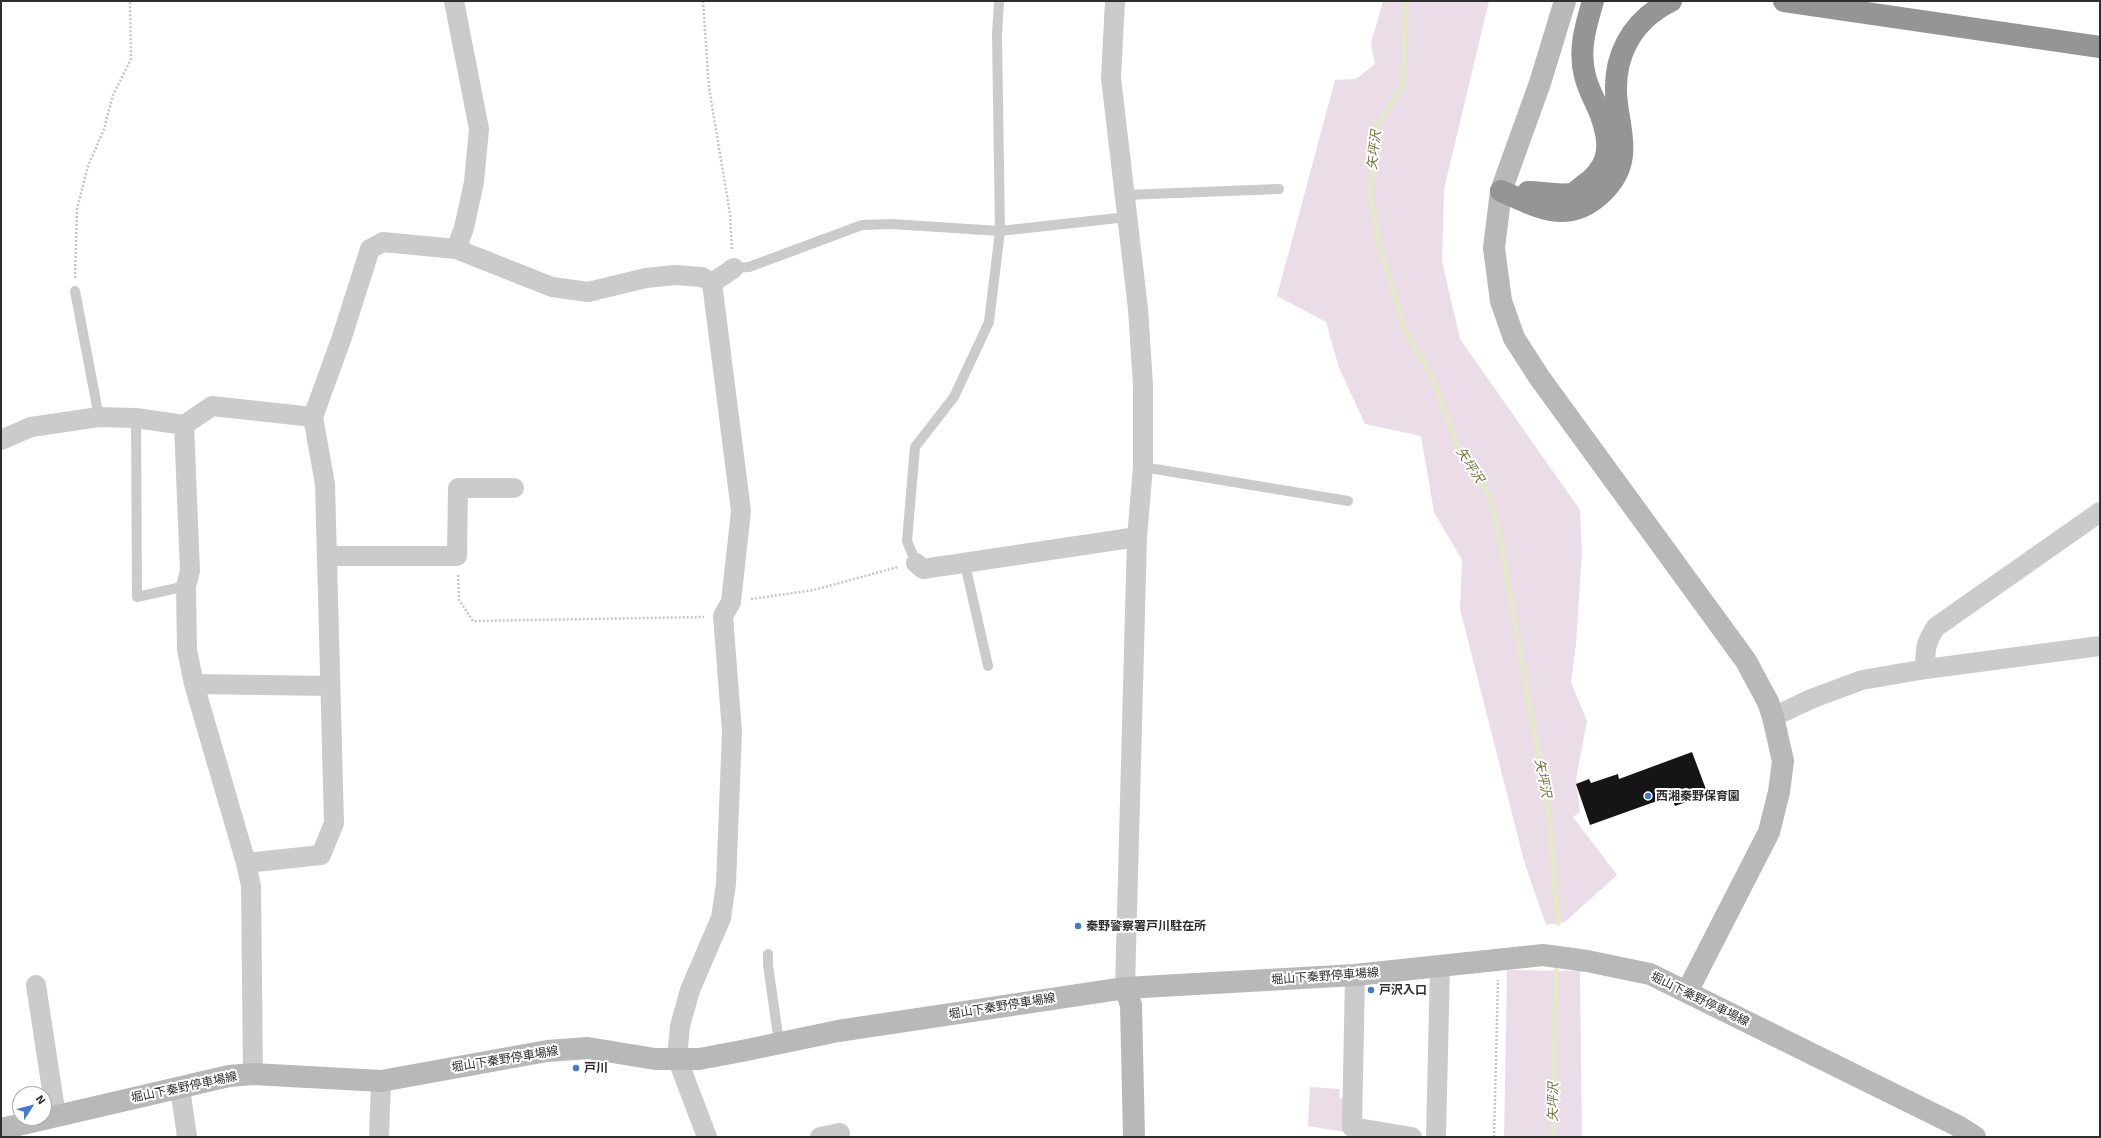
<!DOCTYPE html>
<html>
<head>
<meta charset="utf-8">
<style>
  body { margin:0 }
  #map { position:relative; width:2101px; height:1138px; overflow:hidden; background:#fff; font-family:"Exo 2",sans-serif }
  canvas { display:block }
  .frame { position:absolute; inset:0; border:2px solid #2e2e2e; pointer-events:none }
  .north { position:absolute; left:12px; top:1086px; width:40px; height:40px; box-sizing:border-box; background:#fff; border:1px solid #ababab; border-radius:50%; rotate:54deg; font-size:11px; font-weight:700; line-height:16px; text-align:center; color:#2e2e2e }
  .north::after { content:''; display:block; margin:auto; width:14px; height:18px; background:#427bd2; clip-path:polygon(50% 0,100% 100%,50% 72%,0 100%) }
</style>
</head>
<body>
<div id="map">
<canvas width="2101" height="1138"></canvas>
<div class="frame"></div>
<div class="north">N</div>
</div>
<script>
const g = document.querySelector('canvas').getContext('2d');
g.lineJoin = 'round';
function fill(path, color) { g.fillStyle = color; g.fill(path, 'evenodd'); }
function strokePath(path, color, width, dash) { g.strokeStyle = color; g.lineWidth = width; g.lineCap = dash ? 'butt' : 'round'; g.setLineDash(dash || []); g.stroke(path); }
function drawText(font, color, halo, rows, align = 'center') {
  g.font = font + ' "Exo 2","Noto Sans JP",sans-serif'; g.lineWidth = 4; g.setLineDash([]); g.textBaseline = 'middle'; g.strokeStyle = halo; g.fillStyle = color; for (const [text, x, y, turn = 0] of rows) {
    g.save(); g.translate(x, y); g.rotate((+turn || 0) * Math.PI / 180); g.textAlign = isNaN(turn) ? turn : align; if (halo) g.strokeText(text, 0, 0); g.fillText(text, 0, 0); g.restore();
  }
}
const green = new Path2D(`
  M1383 1H1489L1444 189 1442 261 1460 339 1580 510 1582 552 1576 645 1571 682 1587 721 1576 779 1580 812 1573 817 1617 875 1565 922 1546 925 1524 861 1460 609 1462 560 1434 512 1421 436 1365 424 1339 368 1326 322 1277 296 1335 80 1356 79 1375 64 1371 43Z
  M1507 970 1580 971 1582 1137H1504Z
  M1310 1087 1340 1089 1339 1098 1344 1099V1132L1308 1126Z`);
const stream = new Path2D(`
  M1407 1 1405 7 1403 85 1375 129 1370 193 1380 247 1404 328 1431 375 1460 453 1479 477 1491 499 1502 549 1548 809 1558 923
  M1553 1137 1556 971`);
const building = new Path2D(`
  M1692 752 1707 792 1688 799 1689 801 1675 806 1671 796 1590 825 1576 784 1589 779 1591 783 1618 774 1619 779Z`);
const path = new Path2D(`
  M703 1 709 88 730 214 732 250
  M75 278 77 209 88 166 104 129 113 95 131 59 130 1
  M458 575 459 600 473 621 704 617
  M751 599 814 590 898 567
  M1494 1137 1498 980`);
const lane = new Path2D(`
  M1125 195 1279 189
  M734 268 749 267 862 225 891 224 1000 231 1127 217
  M75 291 99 417
  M136 418 137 597 186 586
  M1143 467 1348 501
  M916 563 907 541 915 447 954 397 989 322 1000 231 997 35 999 1
  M965 564 988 666
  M768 954V965L779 1043`);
const street = new Path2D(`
  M454 1 479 129 474 182 464 228 456 249
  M1115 1 1111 78 1138 309 1143 385V467L1137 537 1125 988
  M712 283 734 268
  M184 425 190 571 186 586 187 650 194 684 246 863 251 886 253 1074
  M1 440 31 427 99 417 136 418 184 425 212 406 313 417
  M327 556H457L458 488H514
  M916 563 923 569 1137 537
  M1926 669C1924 652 1926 641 1936 627L2100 512
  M194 684 330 686
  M1773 717 1811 699 1862 680 1926 669 2100 646
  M246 863 321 855 334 823 325 484 313 417 342 337 370 249 383 242 456 249 552 287 588 292 646 278 675 275 702 277 712 283
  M1355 975 1352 1127 1412 1137
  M36 985 56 1116
  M180 1088 187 1137
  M379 1137 381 1081
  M707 1137 677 1058 680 1026 690 990 721 918 726 884 732 732 723 616 731 602 741 511 712 283
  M820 1137 840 1133
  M1436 1137 1440 966`);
const secondary = new Path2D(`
  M1565 1 1540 83 1501 191 1494 248 1501 301 1514 338 1539 377 1746 661 1768 702 1773 717 1783 761 1779 792 1769 832 1687 992
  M1125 988 1131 1005 1134 1137
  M1 1129 229 1076 253 1074 381 1081 547 1051 588 1048 655 1059H699L742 1051 838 1031 1125 988 1355 975 1543 955 1587 961 1650 974 1958 1126 1975 1137`);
const highway = new Path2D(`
  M1784 1 2100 47
  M1501 191C1520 199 1541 211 1562 211 1590 211 1619 183 1622 155 1624 138 1619 121 1617 104 1611 58 1631 21 1671 1
  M1528 192C1543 192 1555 196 1571 194 1575 193 1580 188 1583 186 1606 170 1612 151 1604 125 1600 108 1589 93 1585 76 1578 50 1586 25 1593 1`);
const markers = [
  [1648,796,4,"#427bd2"],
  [1078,926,4,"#427bd2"],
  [1371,990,4,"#427bd2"],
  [576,1068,4,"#427bd2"]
];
const poiNames = [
  ["西湘秦野保育園",1656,796],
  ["秦野警察署戸川駐在所",1086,926],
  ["戸沢入口",1379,990],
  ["戸川",584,1068]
];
const streetNames = [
  ["堀山下秦野停車場線",1325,976,-4],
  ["堀山下秦野停車場線",1700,999,26],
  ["堀山下秦野停車場線",1002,1006,-9],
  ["堀山下秦野停車場線",505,1059,-9],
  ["堀山下秦野停車場線",184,1087,-12]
];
const waterNames = [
  ["矢坪沢",1374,150,-83],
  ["矢坪沢",1470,465,57],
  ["矢坪沢",1543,778,79],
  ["矢坪沢",1553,1102,-89]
];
fill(green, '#eadde8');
strokePath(stream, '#e6e8cb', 5.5);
fill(building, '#151515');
strokePath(path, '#c5c5c5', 2.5, [2, 2]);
strokePath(lane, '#cbcbcb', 10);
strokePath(street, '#cbcbcb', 20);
strokePath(secondary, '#b8b8b8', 22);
strokePath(highway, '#959595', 22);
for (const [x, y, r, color] of markers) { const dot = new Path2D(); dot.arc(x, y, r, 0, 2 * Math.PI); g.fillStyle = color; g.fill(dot); strokePath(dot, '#fff', 1.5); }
drawText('bold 12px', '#2e2e2e', '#fff', poiNames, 'left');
drawText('12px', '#2e2e2e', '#fff', streetNames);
drawText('italic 13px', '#72753c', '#fff', waterNames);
</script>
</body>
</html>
